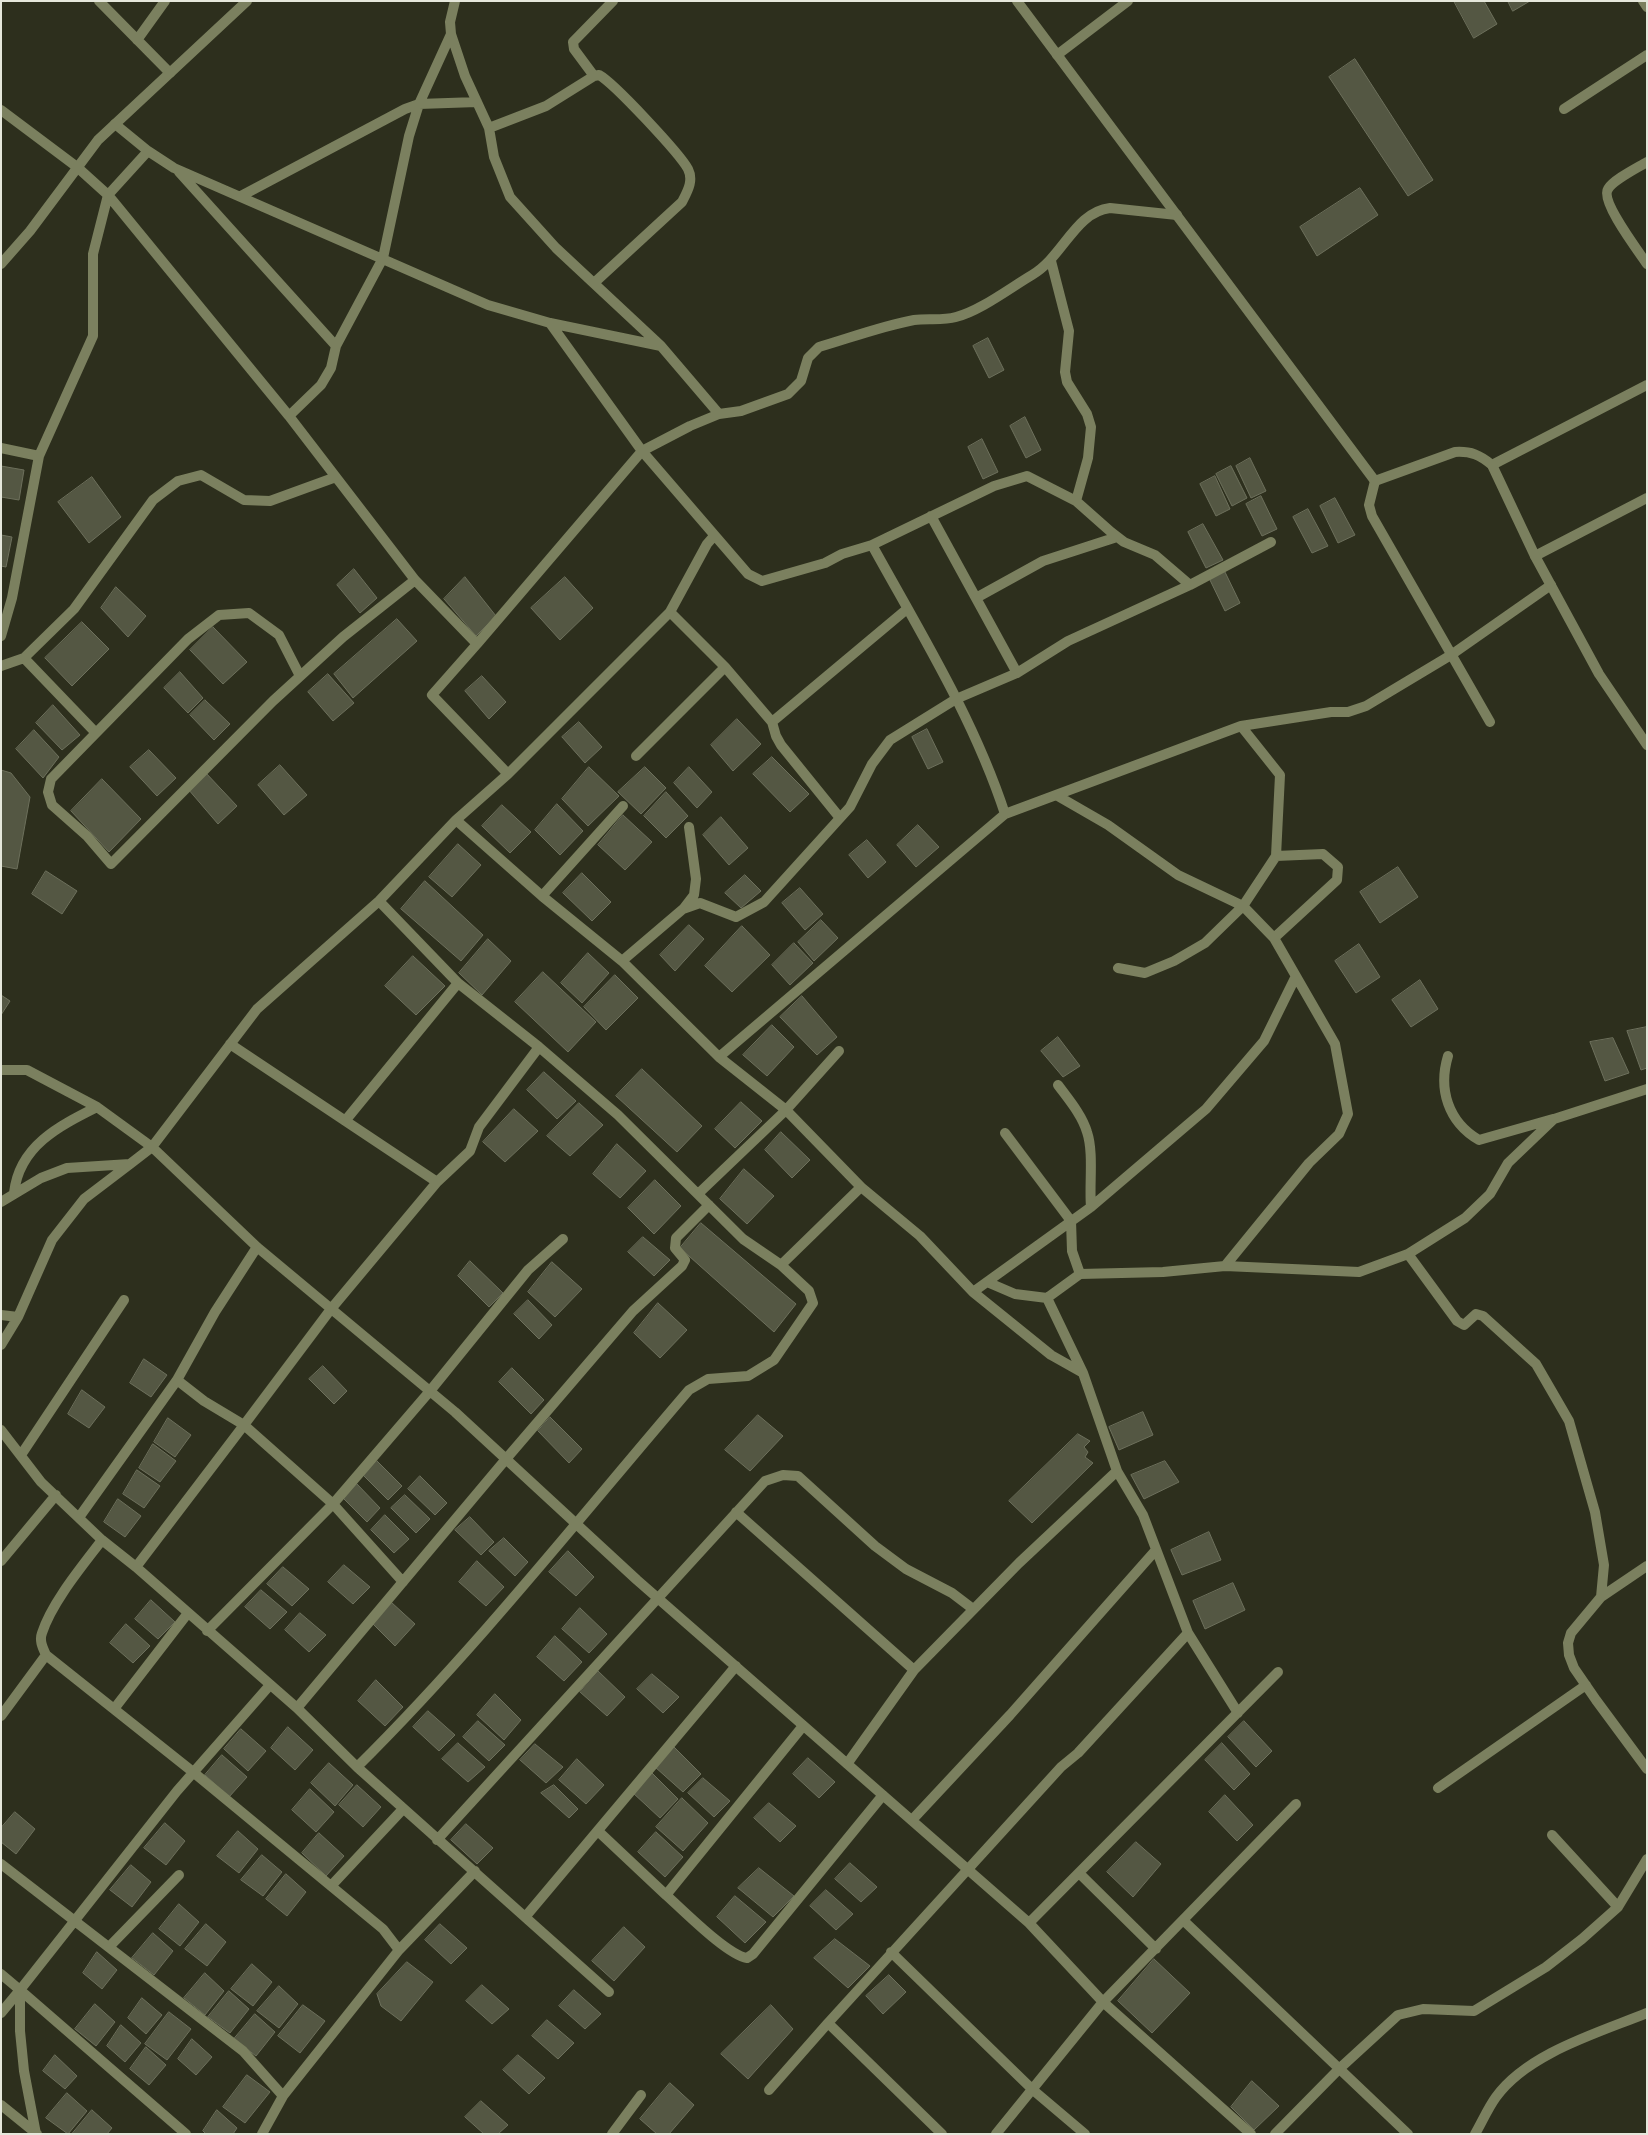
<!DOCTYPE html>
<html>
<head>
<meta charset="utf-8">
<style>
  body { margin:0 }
  #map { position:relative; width:1648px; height:2135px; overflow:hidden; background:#2d2f1d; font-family:"Alegreya Sans",sans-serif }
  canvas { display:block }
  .frame { position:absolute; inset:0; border:2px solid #e5e7db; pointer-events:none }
</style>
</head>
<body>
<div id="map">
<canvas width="1648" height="2135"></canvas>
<div class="frame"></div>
</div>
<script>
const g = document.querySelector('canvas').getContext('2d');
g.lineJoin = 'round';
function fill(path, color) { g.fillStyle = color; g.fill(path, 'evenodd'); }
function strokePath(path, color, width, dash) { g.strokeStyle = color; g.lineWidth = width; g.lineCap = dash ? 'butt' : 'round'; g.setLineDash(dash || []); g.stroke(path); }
const building = new Path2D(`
  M1454 1H1484L1497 24 1474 38Z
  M1508 1H1530L1513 11Z
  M1355 59 1433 180 1408 196 1329 77Z
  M1360 188 1378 215 1317 256 1300 227Z
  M988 338 1004 370 989 378 973 346Z
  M1025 417 1041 450 1026 458 1010 426Z
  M982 439 998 472 983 479 968 447Z
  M1250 458 1266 491 1251 498 1236 466Z
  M1 466 24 470 19 500 1 497Z
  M1231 466 1247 498 1232 506 1216 474Z
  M1215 476 1230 509 1216 516 1200 484Z
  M92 477 121 517 89 543 58 502Z
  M1261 496 1277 529 1262 536 1246 504Z
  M1335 498 1355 535 1338 543 1320 506Z
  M1308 509 1328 546 1312 553 1293 517Z
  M1203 524 1223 560 1206 568 1188 532Z
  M1 535 12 537 6 567 1 566Z
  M354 569 377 598 360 613 337 585Z
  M1224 570 1240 603 1225 611 1209 578Z
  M465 577 496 616 476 636 444 599Z
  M565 577 593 608 560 640 531 608Z
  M116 587 146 616 128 637 101 608Z
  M397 619 417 641 353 698 334 674Z
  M82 622 109 649 72 686 45 658Z
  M213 627 247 662 223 684 190 650Z
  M180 672 203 698 188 713 164 688Z
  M328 674 354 703 333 721 308 692Z
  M482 676 506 702 489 719 465 691Z
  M205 700 230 724 214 740 190 715Z
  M53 705 80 735 62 750 36 723Z
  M737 719 761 744 733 771 711 745Z
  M579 722 602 747 585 763 562 737Z
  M927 729 943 762 928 769 912 737Z
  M34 730 59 757 43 778 16 749Z
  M149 750 176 778 157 796 130 767Z
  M772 757 809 794 790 812 753 774Z
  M280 765 307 795 284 815 258 785Z
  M589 767 619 796 588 826 562 799Z
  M645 767 666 788 641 814 618 792Z
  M689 767 712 792 697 808 674 783Z
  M1 770 11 773 30 797 17 869 1 866Z
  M205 772 237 806 218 824 188 789Z
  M102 779 141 819 109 852 71 811Z
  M666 792 688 816 666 838 644 816Z
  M557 804 583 831 560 855 535 830Z
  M502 805 531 832 510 853 482 826Z
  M623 815 652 842 625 870 598 845Z
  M721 817 748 848 729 865 703 835Z
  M918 825 939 847 916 867 897 845Z
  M867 840 886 862 868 878 849 855Z
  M458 844 481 865 452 897 429 877Z
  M1398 867 1418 897 1380 923 1360 892Z
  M46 871 77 891 62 914 32 894Z
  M582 873 611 902 592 921 563 893Z
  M745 875 761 891 741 908 725 893Z
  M425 881 483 935 461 961 401 909Z
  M800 888 823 914 805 930 782 903Z
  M821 920 838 938 814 961 798 942Z
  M689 925 704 939 675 971 660 955Z
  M742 926 770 955 732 992 705 966Z
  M488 939 511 961 482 995 459 973Z
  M794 943 813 963 790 985 772 965Z
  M1359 944 1380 977 1356 993 1335 961Z
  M588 953 609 973 582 1003 561 983Z
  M413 956 445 986 416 1015 385 986Z
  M543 972 596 1022 568 1052 515 1002Z
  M615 975 638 998 606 1030 584 1007Z
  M1420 980 1438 1009 1411 1027 1392 1000Z
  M1 995 10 1001 1 1015Z
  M802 996 837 1037 817 1055 780 1017Z
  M772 1025 794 1047 767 1076 743 1055Z
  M1647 1027V1068L1641 1070 1627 1031Z
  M1058 1037 1080 1066 1063 1077 1041 1051Z
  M1613 1038 1629 1073 1605 1081 1590 1042Z
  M642 1069 702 1126 677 1152 616 1096Z
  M544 1072 576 1101 557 1119 527 1090Z
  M741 1102 762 1121 735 1148 715 1129Z
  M579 1103 603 1125 570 1156 547 1136Z
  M514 1109 538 1131 505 1162 483 1142Z
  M781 1132 810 1160 792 1178 765 1150Z
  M617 1144 646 1171 620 1198 593 1174Z
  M744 1169 774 1196 747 1224 720 1199Z
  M655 1180 681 1206 654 1234 628 1208Z
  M701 1223 796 1304 774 1332 680 1248Z
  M643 1237 670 1260 654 1276 628 1252Z
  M470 1261 503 1293 489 1307 458 1276Z
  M552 1262 582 1289 555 1317 528 1292Z
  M528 1300 552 1325 539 1339 514 1314Z
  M658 1303 687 1330 660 1358 634 1333Z
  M144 1359 167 1375 151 1397 130 1383Z
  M323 1366 347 1391 334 1404 309 1379Z
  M512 1368 544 1400 531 1414 499 1382Z
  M82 1390 105 1407 89 1428 68 1414Z
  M1143 1412 1153 1435 1119 1450 1109 1427Z
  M758 1415 783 1436 750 1471 725 1450Z
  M550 1417 582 1449 569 1463 538 1431Z
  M168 1418 191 1435 175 1457 154 1442Z
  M1078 1434 1090 1441 1084 1447 1088 1452 1085 1457 1093 1463 1032 1523 1009 1501Z
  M153 1444 176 1461 160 1482 139 1468Z
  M377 1461 402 1486 388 1500 363 1475Z
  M1165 1461 1179 1482 1144 1499 1131 1475Z
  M137 1470 160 1486 144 1508 123 1494Z
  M420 1476 447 1503 435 1515 408 1489Z
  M356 1483 380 1508 367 1522 342 1497Z
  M405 1495 430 1519 416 1533 391 1508Z
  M118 1499 141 1516 125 1537 104 1522Z
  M385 1515 409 1539 394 1553 371 1530Z
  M470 1517 494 1542 481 1555 455 1530Z
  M1209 1532 1221 1560 1182 1575 1171 1550Z
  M504 1538 528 1562 515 1576 489 1551Z
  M568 1551 594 1577 576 1596 549 1572Z
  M477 1561 504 1587 486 1606 459 1582Z
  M344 1565 370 1587 353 1604 328 1582Z
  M283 1567 309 1589 292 1606 267 1584Z
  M1233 1583 1245 1610 1205 1629 1193 1601Z
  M261 1590 287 1612 270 1629 245 1607Z
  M151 1600 175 1622 158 1639 135 1619Z
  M391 1602 415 1624 395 1646 372 1623Z
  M580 1608 607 1634 589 1653 562 1629Z
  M300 1613 326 1635 309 1652 285 1630Z
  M126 1624 150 1646 133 1663 110 1643Z
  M555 1636 582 1662 564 1681 537 1657Z
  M598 1671 625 1697 607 1716 580 1692Z
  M652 1674 679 1697 663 1713 637 1689Z
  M376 1680 403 1707 385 1726 358 1701Z
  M495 1694 521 1720 504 1740 477 1715Z
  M428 1711 455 1735 439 1751 413 1727Z
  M478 1721 505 1745 489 1761 463 1737Z
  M1244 1721 1272 1751 1256 1767 1228 1737Z
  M288 1727 313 1750 295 1770 271 1748Z
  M241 1729 266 1751 248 1771 224 1749Z
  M458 1743 485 1767 468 1782 442 1759Z
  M1222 1743 1250 1774 1234 1790 1205 1760Z
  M535 1744 563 1767 546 1783 520 1760Z
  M673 1746 701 1774 683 1792 655 1767Z
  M222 1755 247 1777 229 1797 205 1775Z
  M808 1758 835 1782 819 1798 793 1774Z
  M577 1759 604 1785 586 1804 559 1780Z
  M329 1763 353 1785 335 1806 311 1783Z
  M651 1772 678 1799 660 1818 633 1793Z
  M703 1778 730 1801 714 1817 688 1793Z
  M357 1785 381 1807 363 1827 339 1805Z
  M554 1785 578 1809 569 1818 541 1793Z
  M310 1789 334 1812 316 1832 292 1810Z
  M1225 1795 1253 1825 1237 1841 1209 1812Z
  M682 1798 708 1823 683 1851 656 1827Z
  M769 1803 796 1826 780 1842 754 1818Z
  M15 1812 35 1829 16 1854 1 1842V1828Z
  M165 1823 185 1841 166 1865 144 1848Z
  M466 1824 493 1848 477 1864 451 1840Z
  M238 1831 258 1849 239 1873 217 1856Z
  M656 1832 683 1857 665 1877 638 1852Z
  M319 1833 344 1856 326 1876 302 1853Z
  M1136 1842 1161 1864 1133 1897 1107 1872Z
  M262 1855 282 1872 263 1896 241 1880Z
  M850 1863 877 1887 861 1902 835 1879Z
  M131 1865 151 1882 132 1907 110 1890Z
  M759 1868 794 1896 773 1917 738 1888Z
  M286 1874 306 1892 287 1916 266 1899Z
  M826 1890 853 1914 836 1930 810 1906Z
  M735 1896 766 1922 745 1943 717 1917Z
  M179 1904 199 1922 180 1946 159 1929Z
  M206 1924 226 1942 207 1966 185 1949Z
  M440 1924 467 1948 451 1964 425 1940Z
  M624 1927 645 1947 614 1981 592 1961Z
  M153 1933 173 1951 154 1975 132 1958Z
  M835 1939 870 1966 848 1988 814 1958Z
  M97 1952 117 1970 102 1989 83 1973Z
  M1154 1959 1190 1993 1152 2033 1118 2001Z
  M407 1962 433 1982 401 2021 381 2006 377 1994Z
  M252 1964 272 1982 253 2006 231 1989Z
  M205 1973 224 1991 205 2015 184 1998Z
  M889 1975 906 1992 883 2014 866 1996Z
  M482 1985 509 2009 492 2024 466 2001Z
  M279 1986 298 2004 279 2028 257 2011Z
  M574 1990 601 2014 585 2029 559 2006Z
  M229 1991 249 2009 230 2033 208 2017Z
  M142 1998 162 2015 146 2034 128 2018Z
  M95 2004 115 2022 96 2046 75 2029Z
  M303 2005 325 2021 300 2053 278 2036Z
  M771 2005 793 2029 748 2079 721 2054Z
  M169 2012 191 2029 167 2060 145 2044Z
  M255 2014 275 2032 256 2056 234 2039Z
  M547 2020 574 2043 558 2059 532 2036Z
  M121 2025 141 2043 125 2062 107 2046Z
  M192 2039 212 2057 196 2075 178 2059Z
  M146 2047 166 2065 149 2085 130 2069Z
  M55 2055 77 2076 65 2089 43 2071Z
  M518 2055 545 2078 529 2094 503 2070Z
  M247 2075 270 2092 245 2123 223 2107Z
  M1252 2081 1279 2106 1254 2130 1231 2107Z
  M670 2083 694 2105 669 2134H657L640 2119Z
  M67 2093 87 2111 68 2134 46 2118Z
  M481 2101 508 2125 498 2134H484L465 2117Z
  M92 2110 112 2128 107 2134H72Z
  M217 2110 237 2128 233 2134H206L203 2131Z`);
const minor = new Path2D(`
  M99 1 170 73
  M455 1 450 22 451 34 465 76 489 128 494 157 510 197 556 248 661 346 719 414
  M1643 1 1647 7
  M137 40 165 1
  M1057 55 1128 1
  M594 76 574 49 573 42 613 1
  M1564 109 1647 55
  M1 110 77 167 108 195 289 416 415 580 477 644 432 695 508 774
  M115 124 148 151 174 168 488 305 550 323 661 346
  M489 128 546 106 594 76 599 75C614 83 680 154 688 169 694 181 687 192 682 202L594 283
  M1647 162C1637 168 1613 180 1608 189 1600 201 1639 252 1647 264
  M179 172 336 346
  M241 196 405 109 419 104 477 102
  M1051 261 1069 331 1065 372 1067 382 1087 414 1091 427 1088 458 1076 501
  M550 323 642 451 748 574 762 581 825 563 842 554 872 545 994 486 1027 476 1076 501 1111 532 1124 542 1155 555 1190 585
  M289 416 321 385 331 368 336 346 383 258 409 136 419 104 451 34
  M1 448 39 456
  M1492 465 1647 385
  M1375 481 1369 505 1372 516 1490 722
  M931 516 1017 673
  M872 545C920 632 974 719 1005 814
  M1535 556 1647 498
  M976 598 1043 561 1117 537
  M670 612 725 667 772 722
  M1 636 12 598 39 456 93 336V254L108 195 148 151
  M477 644 642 451 690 426 719 414 741 411 788 394 801 381 808 358 819 347C850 338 882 326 914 320 928 318 942 321 956 317 980 311 1010 288 1032 275 1063 257 1075 212 1110 208L1177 215
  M24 658 96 733 51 779 48 792 52 805 87 836 111 864 273 701 343 637 415 580
  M1 666 24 658 74 609 153 500 178 481 201 475 244 500 270 501 336 477
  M1241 726 1280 775 1276 856
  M96 733 188 639 219 615 249 613 279 635 300 676
  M636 756 725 667
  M1056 795 1108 825 1178 875 1243 906 1276 856 1323 854 1338 867 1337 880 1274 938
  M623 806 542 896 622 961 719 1057 786 1110 861 1187 920 1236 973 1292 1051 1355 1083 1373
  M840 818 781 745 776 736 772 722 907 609
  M456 820 542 896
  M379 901 458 983 539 1047 618 1115 743 1239 781 1265 861 1187
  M684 908 694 895 696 879 689 827
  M622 961 683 909 700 903 736 917 764 902 850 807 872 764 890 740 956 699 1017 673 1068 641 1190 585 1271 542
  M1118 968 1145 973 1174 961 1205 943 1243 906 1274 938 1335 1044 1348 1114 1339 1134 1309 1163 1225 1266
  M230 1044 437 1182
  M1448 1056C1438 1089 1448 1122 1479 1140L1553 1119
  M719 1057 1005 814 1241 726 1331 712H1348L1366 706 1451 655 1551 585
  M1 1070H27L97 1107 152 1147 257 1247 455 1412 637 1580 1029 1923 1103 2002 1251 2134
  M1058 1085C1069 1100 1082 1115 1087 1132 1094 1153 1089 1184 1091 1207
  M345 1121 458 983
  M1005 1133 1071 1221 1072 1251 1080 1274
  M14 1193C19 1146 59 1126 97 1107
  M698 1194 786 1110 839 1051
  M1 1202 41 1178 67 1168 130 1164 152 1147 257 1009 379 901 456 820 508 774 670 612 707 544 714 536
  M257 1247 215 1312 177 1380 204 1401 244 1425 331 1309 437 1182 470 1151 479 1127 539 1047
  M1408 1254 1457 1321 1464 1325 1476 1314 1483 1316 1536 1364 1569 1421 1595 1512 1604 1565 1601 1597 1571 1633 1568 1643 1569 1655 1574 1668 1596 1700 1647 1769
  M987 1282 1015 1294 1047 1298 1080 1274 1163 1272 1225 1266 1359 1272 1408 1254 1465 1218 1490 1194 1508 1163 1554 1119 1647 1089
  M973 1292 1091 1207 1206 1109 1264 1041 1296 976
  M1047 1298 1083 1373 1117 1471 1143 1515 1188 1633 1238 1713
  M1 1315 18 1317
  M1 1345 18 1317 52 1240 84 1199 130 1164
  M1 1430 41 1482 102 1540 136 1567 297 1708 357 1767 609 1992
  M21 1455 124 1300
  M736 1512 914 1670
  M80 1516 177 1380
  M102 1540C83 1565 52 1602 42 1633 39 1641 43 1648 46 1655L193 1772 383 1929 399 1950
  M1 1561 56 1495
  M136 1567 244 1425 333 1504 403 1582
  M1601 1597 1647 1566
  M207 1631 333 1504 430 1391 528 1270 563 1239
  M297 1708 506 1459 633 1311 682 1266 685 1260 675 1248 676 1238 709 1205
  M114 1709 188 1613
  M1 1716 46 1655
  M803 1726 666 1895C683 1910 727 1955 747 1958L753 1954 883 1795
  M847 1764 914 1670 1019 1563 1117 1471
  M357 1767C476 1649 580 1517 689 1390L708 1379 748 1376 774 1360 813 1303 809 1291 781 1265
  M1438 1788 1586 1685
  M912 1820 1010 1715 1155 1551
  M598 1831 666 1895
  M1552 1835 1618 1907
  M437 1840 765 1481 783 1475 798 1476 875 1546 906 1569 952 1593 973 1609
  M1 1864 243 2051 283 2096
  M1079 1873 1156 1949
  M331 1886 403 1809
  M526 1916 736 1666
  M1184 1921 1408 2134
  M1029 1923 1278 1672
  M109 1947 179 1875
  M891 1952 1033 2090 1085 2134
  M1 1974 20 1990 1 2013
  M20 1990 186 2134
  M769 2090 828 2023
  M1 2105 37 2134
  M36 2134 24 2071 20 2031V1990L177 1791 270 1685
  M262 2134 283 2096 399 1950 475 1871
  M612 2134 641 2095
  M942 2134 828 2023 1061 1767 1078 1753 1188 1633
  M996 2134 1103 2002 1296 1804
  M1275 2134 1339 2069 1398 2015 1423 2009 1474 2011 1546 1967 1582 1939 1618 1907 1647 1859
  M1475 2134C1482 2122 1488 2108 1496 2097 1528 2053 1598 2033 1647 2013`);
const tertiary = new Path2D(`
  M1017 1 1375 481 1455 452C1471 451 1480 455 1492 465L1535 556 1599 674 1647 745
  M1 264 30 231 98 140 247 1`);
fill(building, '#545743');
strokePath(building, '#6d705c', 1);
strokePath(minor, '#7b805f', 10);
strokePath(tertiary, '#7b805f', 10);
</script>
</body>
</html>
